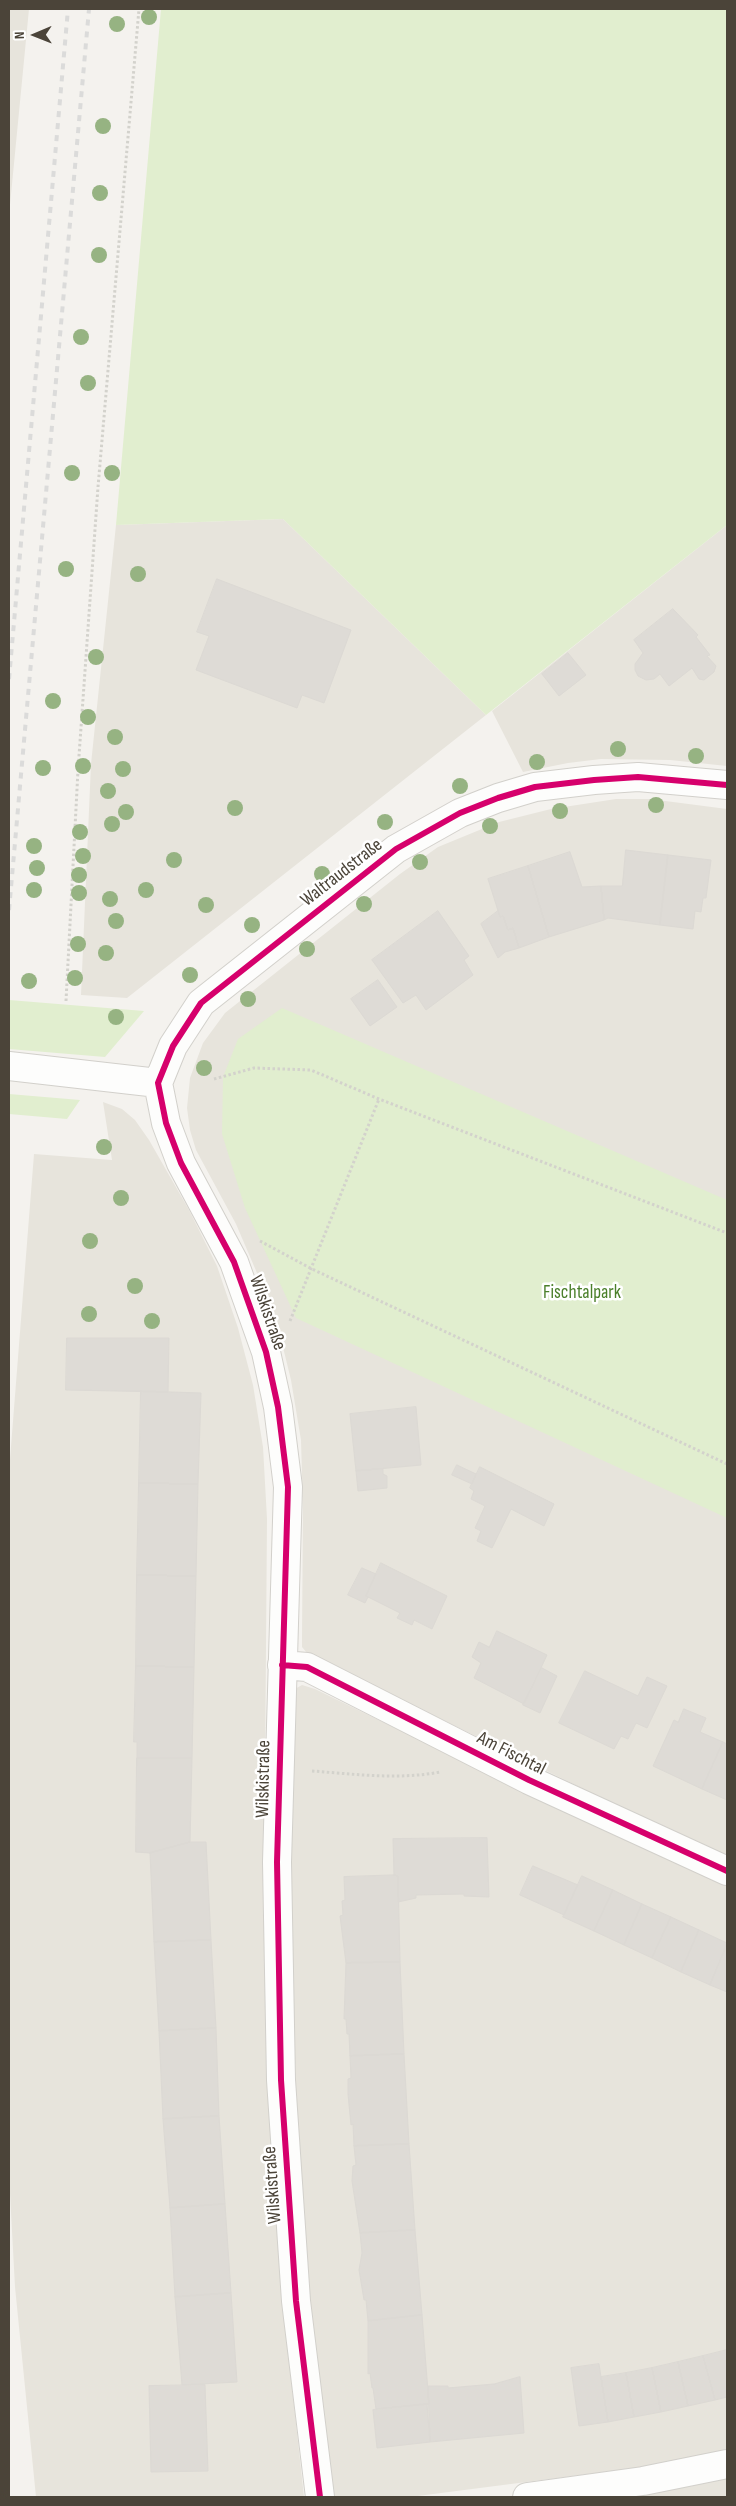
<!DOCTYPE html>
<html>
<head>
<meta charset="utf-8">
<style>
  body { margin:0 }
  #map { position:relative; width:736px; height:2506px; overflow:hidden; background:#f4f2ee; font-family:"Sofia Sans Condensed",sans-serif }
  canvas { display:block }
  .frame { position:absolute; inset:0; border:10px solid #4b4439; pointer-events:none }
  .north { position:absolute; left:10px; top:10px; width:50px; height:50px; -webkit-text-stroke:4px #fff; paint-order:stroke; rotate:269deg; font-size:14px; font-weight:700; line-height:20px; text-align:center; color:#4b4439 }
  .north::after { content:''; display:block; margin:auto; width:18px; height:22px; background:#4b4439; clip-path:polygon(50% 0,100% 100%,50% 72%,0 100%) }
</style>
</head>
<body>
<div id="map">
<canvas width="736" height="2506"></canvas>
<div class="frame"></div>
<div class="north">N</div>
</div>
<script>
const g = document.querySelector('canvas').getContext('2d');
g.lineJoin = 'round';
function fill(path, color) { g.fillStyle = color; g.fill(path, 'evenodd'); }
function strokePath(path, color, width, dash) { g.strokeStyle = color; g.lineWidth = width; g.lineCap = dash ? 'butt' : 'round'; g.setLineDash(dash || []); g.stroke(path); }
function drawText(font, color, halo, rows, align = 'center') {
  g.font = font + ' "Sofia Sans Condensed",sans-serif'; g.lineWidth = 5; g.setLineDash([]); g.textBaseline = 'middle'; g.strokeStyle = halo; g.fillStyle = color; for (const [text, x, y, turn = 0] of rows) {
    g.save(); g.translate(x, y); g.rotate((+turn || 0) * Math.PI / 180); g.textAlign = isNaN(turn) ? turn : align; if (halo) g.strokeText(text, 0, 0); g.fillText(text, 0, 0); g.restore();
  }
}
const residential = new Path2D(`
  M9 9H29L9 215Z
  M283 519 486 715 127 998 81 995 91 764 116 525Z
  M727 525V766L670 760 601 759 568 763 523 772 492 711Z
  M616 799H650L727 809V1855L626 1810 307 1653 302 1647V1638L303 1509 301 1440 291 1380 280 1335 263 1287 236 1224 196 1150 190 1130 187 1108 190 1078 203 1043 225 1013 400 874 438 847 499 822 551 809Z
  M103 1102 122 1109 135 1120 149 1140 189 1210 217 1266 238 1328 253 1385 263 1447 267 1519 264 1903 269 2076 275 2191 289 2359 304 2497H36L15 2287 9 2175V1472L34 1154 112 1160Z
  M302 1685 315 1689 584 1820 727 1885V2449L666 2464 410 2497H333L330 2489 310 2302 296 2094 290 1871 295 1689Z
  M727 2477V2497H626L692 2486Z`);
const green = new Path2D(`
  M161 9H727V525L486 715 283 519 116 525Z
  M9 1000 144 1011 105 1057 9 1049Z
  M282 1008 727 1200V1518L296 1318 245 1208 222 1134 223 1077 238 1039Z
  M9 1094 80 1100 67 1119 9 1114Z`);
const building = new Path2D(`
  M217 579 351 630 324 703 302 695 297 708 196 670 209 636 197 632Z
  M673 609 698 635 696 637 710 655 707 656 716 666 714 672 704 680 699 679 692 668 669 686 660 674 654 679 646 680 638 676 635 670V664L643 653 634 640Z
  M568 653 586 675 559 696 542 674Z
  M626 850 668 855 660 925 608 918 604 920 601 886H622Z
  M570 852 582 887 601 886 604 920 549 937 528 866Z
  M668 855 711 860 706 898H703L701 912 695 911 693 929 660 925Z
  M528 866 549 937 519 948 513 928 508 930 503 916 500 917 488 879Z
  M438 911 469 956 464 960 473 975 426 1010 416 995 403 1003 372 960Z
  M498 911 500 917 503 916 508 930 513 928 519 948 505 952 498 958 481 924Z
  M378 980 397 1007 370 1026 351 999Z
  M67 1338H169L168 1392 66 1390Z
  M141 1391 201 1393 198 1484 139 1483Z
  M416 1407 421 1465 356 1471 350 1414Z
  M457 1465 476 1474 472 1484 452 1475Z
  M480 1467 554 1504 544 1526 511 1509 492 1548 477 1541 481 1531 475 1528 485 1506 471 1499 474 1491 470 1488Z
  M383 1469V1474L387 1476V1488L358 1491 356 1471Z
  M139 1483 198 1484 196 1576 137 1575Z
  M381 1563 447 1596 432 1629 414 1620 412 1625 397 1618 400 1613 366 1596Z
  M362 1568 376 1574 366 1596 368 1597 365 1603 348 1595Z
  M137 1575 196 1576 194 1667 136 1666Z
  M497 1631 547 1655 524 1704 474 1678 481 1663 472 1657 479 1642 489 1647Z
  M136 1666 194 1667 192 1758H137V1742H134Z
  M542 1668 557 1676 540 1713 523 1705Z
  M585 1671 638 1696 647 1677 667 1686 647 1728 636 1723 628 1739 621 1736 614 1749 559 1723Z
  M684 1709 706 1718 700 1732 723 1742 702 1789 653 1766 674 1720 678 1722Z
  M723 1742 727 1744V1800L702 1789Z
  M137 1758H192L190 1842 150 1853 136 1852Z
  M487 1838 489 1897 464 1896V1894L416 1895V1898L398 1902V1876L394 1875 393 1839Z
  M190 1842H206L211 1940 154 1942 150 1853Z
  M533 1866 578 1885 564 1915 520 1895Z
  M394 1875 398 1876 400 1962 346 1963 340 1916 343 1915 342 1901 345 1900 344 1877Z
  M582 1876 613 1890 594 1931 563 1917Z
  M613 1890 642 1904 624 1945 594 1931Z
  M642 1904 671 1917 652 1958 624 1945Z
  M671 1917 699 1930 681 1972 652 1958Z
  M699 1930 727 1943 710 1985 681 1972Z
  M211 1940 216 2028 159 2031 154 1942Z
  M727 1946V1992L710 1985Z
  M400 1962 404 2054 350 2056 349 2034H347L346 2019H344L346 1963Z
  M216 2028 219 2116 163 2119 159 2031Z
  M404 2054 409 2144 354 2146 353 2124 351 2125 348 2094V2079L351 2078 350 2056Z
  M219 2116 225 2204 170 2208 163 2119Z
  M409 2144 415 2230 360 2233 352 2181 353 2166 356 2165 354 2146Z
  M225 2204 231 2293 175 2297 170 2208Z
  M415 2230 422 2315 368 2321 366 2300H364L359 2270 362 2253 360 2233Z
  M231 2293 237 2382 182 2385 175 2297Z
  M422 2315 429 2404 376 2409 373 2388H372L370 2373 368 2374V2321Z
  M727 2350V2397L715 2400 703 2356Z
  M703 2356 715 2400 688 2406 678 2362Z
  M678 2362 688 2406 661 2412 652 2368Z
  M599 2364 608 2422 579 2426 571 2368Z
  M652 2368 661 2412 634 2417 626 2373Z
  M626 2373 634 2417 608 2422 601 2377Z
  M520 2377 524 2433 430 2442 428 2386H448V2388L494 2384Z
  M205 2385 208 2471 151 2472 149 2386Z
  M427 2404 430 2442 377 2448 373 2410Z`);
const path = new Path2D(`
  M66 1001 78 770 98 487 139 9
  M214 1079 254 1068 311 1070 379 1099 727 1233
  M260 1241 312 1269 727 1464
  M290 1321 379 1099
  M312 1771C353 1774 399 1780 440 1772`);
const street = new Path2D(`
  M9 1066 158 1083
  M158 1083 166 1123 181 1163 234 1262 266 1352 278 1407 288 1487 277 1862 281 2080 296 2301 320 2497
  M158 1083 173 1046 201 1003 396 849 460 813 498 798 535 787 594 780 638 777 727 785
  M282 1665 307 1667 529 1780 727 1871
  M527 2497 643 2481 727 2464`);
const rail = new Path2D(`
  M9 679 68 9
  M9 910 89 9`);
const cycleway = new Path2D(`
  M282 1665 307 1667 529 1780 727 1871
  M320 2497 296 2301 281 2080 277 1862 288 1487 278 1407 266 1352 234 1262 181 1163 166 1123 158 1083 173 1046 201 1003 396 849 460 813 498 798 535 787 594 780 638 777 727 785`);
const trees = [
  [149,17],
  [117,24],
  [103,126],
  [100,193],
  [99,255],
  [81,337],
  [88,383],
  [72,473],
  [112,473],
  [66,569],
  [138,574],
  [96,657],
  [53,701],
  [88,717],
  [115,737],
  [618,749],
  [696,756],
  [537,762],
  [83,766],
  [43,768],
  [123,769],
  [460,786],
  [108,791],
  [656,805],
  [235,808],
  [560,811],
  [126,812],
  [385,822],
  [112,824],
  [490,826],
  [80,832],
  [34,846],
  [83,856],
  [174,860],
  [420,862],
  [37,868],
  [322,874],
  [79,875],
  [34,890],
  [146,890],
  [79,893],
  [110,899],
  [364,904],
  [206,905],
  [116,921],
  [252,925],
  [78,944],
  [307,949],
  [106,953],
  [190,975],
  [75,978],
  [29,981],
  [248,999],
  [116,1017],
  [204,1068],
  [104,1147],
  [121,1198],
  [90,1241],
  [135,1286],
  [89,1314],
  [152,1321]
];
const streetNames = [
  ["Waltraudstraße",342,873,-38],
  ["Wilskistraße",267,1313,71],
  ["Am Fischtal",511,1754,27],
  ["Wilskistraße",264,1779,-89],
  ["Wilskistraße",273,2185,-94]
];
const parkNames = [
  ["Fischtalpark",582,1293]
];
fill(residential, '#e7e4dc');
fill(green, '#e1eecf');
fill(building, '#dedbd6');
strokePath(building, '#dcd9d4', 1);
strokePath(street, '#d2d0cb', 30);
strokePath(path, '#d3d2cc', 3, [2.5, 2.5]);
strokePath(street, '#fdfdfc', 28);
strokePath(rail, '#dbdbda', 4, [6, 6]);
strokePath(cycleway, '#d6006c', 6);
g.fillStyle = '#96b382';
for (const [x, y] of trees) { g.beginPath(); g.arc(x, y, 8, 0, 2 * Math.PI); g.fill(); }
drawText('19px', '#4b4439', '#fff', streetNames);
drawText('19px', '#4a7f2a', '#fff', parkNames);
</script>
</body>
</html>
